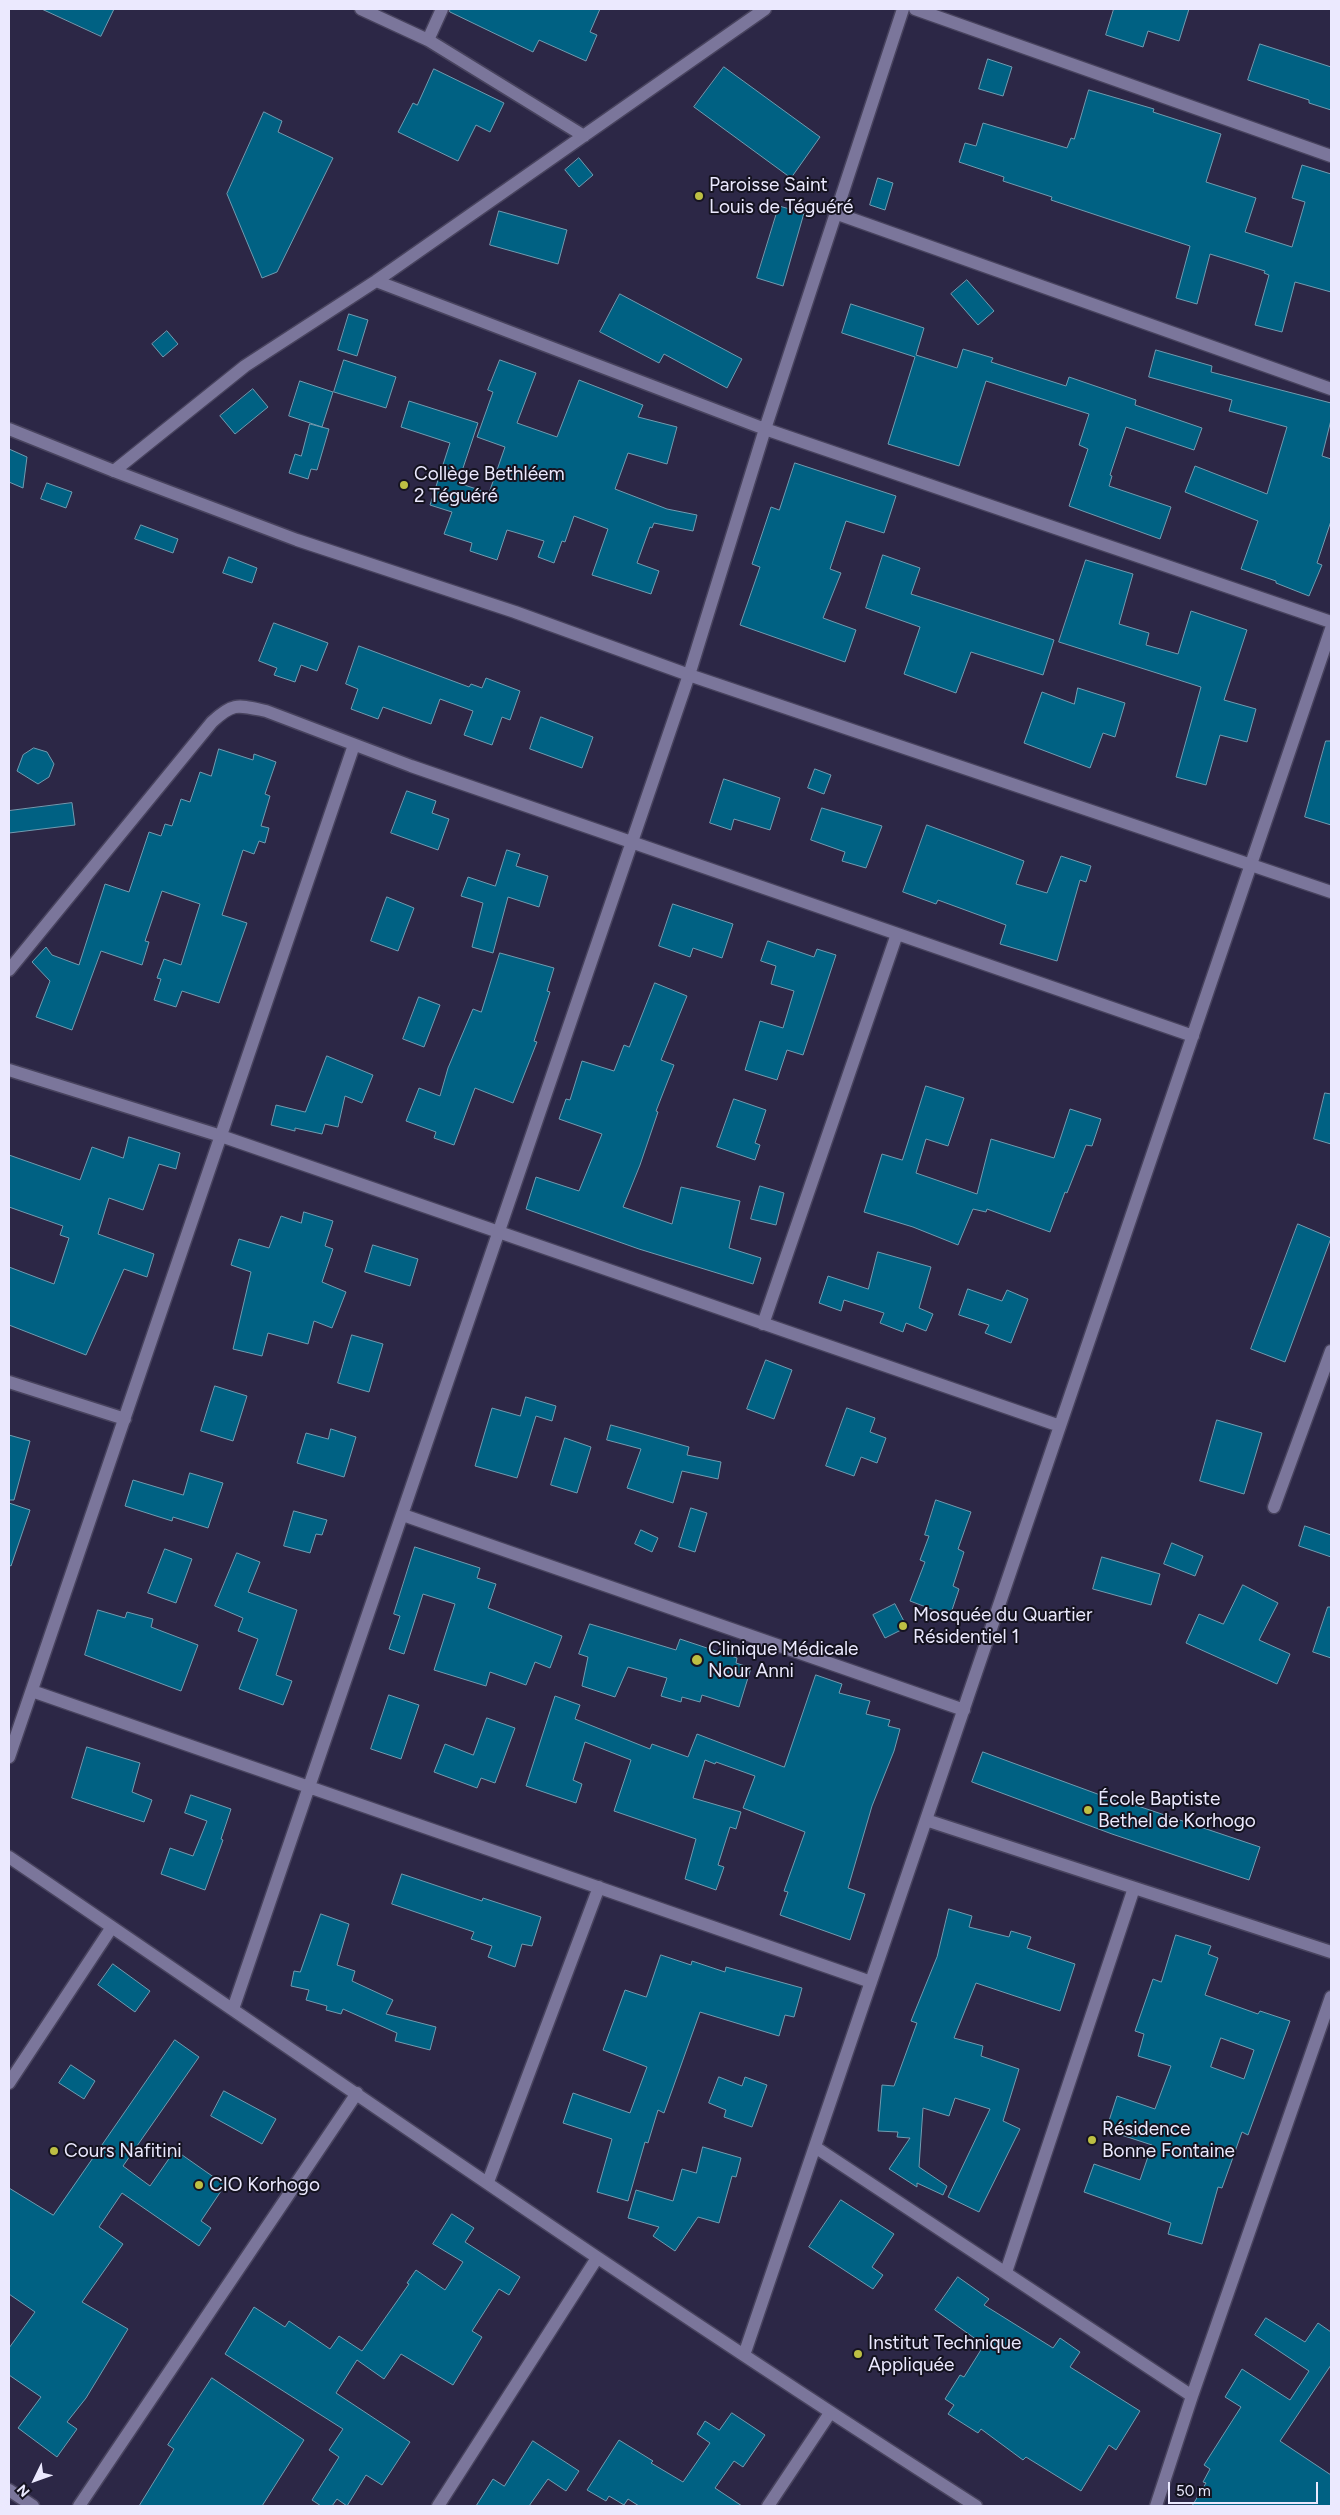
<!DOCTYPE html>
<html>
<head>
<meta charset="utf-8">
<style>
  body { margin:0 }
  #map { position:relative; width:1340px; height:2515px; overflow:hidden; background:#2c2746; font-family:Figtree,sans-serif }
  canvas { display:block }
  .frame { position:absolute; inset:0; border:10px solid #ebe9fe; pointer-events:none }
  .north { position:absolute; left:10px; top:2455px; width:50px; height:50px; -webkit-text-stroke:4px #151320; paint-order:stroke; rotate:228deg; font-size:14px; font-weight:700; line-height:20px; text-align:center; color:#ebe9fe }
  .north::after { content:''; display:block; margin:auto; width:18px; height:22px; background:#ebe9fe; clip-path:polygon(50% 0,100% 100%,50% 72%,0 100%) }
  .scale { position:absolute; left:1168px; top:2482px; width:150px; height:22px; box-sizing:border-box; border:2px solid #ebe9fe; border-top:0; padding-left:6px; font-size:15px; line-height:18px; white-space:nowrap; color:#ebe9fe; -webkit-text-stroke:4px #151320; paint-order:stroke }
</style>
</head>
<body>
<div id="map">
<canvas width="1340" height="2515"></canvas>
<div class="frame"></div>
<div class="north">N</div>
<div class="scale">50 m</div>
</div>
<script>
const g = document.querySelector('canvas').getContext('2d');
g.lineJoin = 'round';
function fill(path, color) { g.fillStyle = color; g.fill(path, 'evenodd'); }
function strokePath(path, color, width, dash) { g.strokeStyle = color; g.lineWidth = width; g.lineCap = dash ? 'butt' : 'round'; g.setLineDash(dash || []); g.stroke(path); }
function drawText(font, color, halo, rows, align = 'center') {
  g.font = font + ' Figtree,sans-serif'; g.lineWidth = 4; g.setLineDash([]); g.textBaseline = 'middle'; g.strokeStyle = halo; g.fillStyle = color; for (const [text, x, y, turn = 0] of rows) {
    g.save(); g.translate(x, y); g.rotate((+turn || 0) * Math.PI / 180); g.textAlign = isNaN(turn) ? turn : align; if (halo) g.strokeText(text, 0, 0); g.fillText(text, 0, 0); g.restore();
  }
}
const building = new Path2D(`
  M42 9H114L101 36Z
  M450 9H600L590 32 597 35 586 61 539 40 533 52 450 12Z
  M1114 9H1189L1179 41 1148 31 1143 47 1106 35Z
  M1260 44 1331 67V110L1309 103V100L1248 80Z
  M988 59 1012 67 1003 96 979 89Z
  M724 67 820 137 791 178 694 107Z
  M434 69 504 103 490 132 476 125 458 161 398 132 413 103 417 105Z
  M1089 90 1154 109 1153 112 1221 134 1206 182 1256 198 1245 232 1292 247 1305 202 1292 198 1302 165 1331 174V292L1295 282 1282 332 1255 325 1269 275 1264 273 1265 271 1210 254 1197 304 1176 298 1190 246 1051 200 1052 197 1003 181 1004 177 959 162 965 143 976 146 983 123 1067 148 1071 138 1074 139Z
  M264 112 282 121 278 132 333 158 277 272 262 278 227 194Z
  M579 158 593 175 579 187 565 170Z
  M878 178 893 183 885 210 870 205Z
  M779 206 804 213 783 286 757 278Z
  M499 211 567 230 558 264 490 245Z
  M967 280 994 311 978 325 951 294Z
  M620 294 742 359 727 388 664 354 659 363 600 332Z
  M851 304 924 328 916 355 957 368 963 349 993 358 991 362 1066 386 1069 377 1136 400 1135 405 1202 428 1194 450 1126 427 1110 475 1112 476 1109 486 1171 507 1160 539 1069 506 1088 449 1079 445 1089 414 986 381 959 466 888 444 915 357 842 333Z
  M349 314 368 320 357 356 338 350Z
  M167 331 178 344 163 357 152 344Z
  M1156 350 1212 366 1211 372 1331 403V420L1322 456 1331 459V521L1317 563 1322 565 1309 596 1276 583V581L1241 569 1258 521 1185 492 1195 466 1267 494 1287 427 1229 411 1232 400 1149 377Z
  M344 360 396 377 386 408 334 392Z
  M500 360 536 373 517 423 557 437 579 380 643 405 638 417 677 427 667 464 628 453 615 489 667 509 697 515 693 531 654 523 652 528 650 527 637 563 659 571 651 594 592 575 608 529 574 516 565 542 562 541 554 563 538 557 544 541 514 532 507 530 497 560 470 551 472 543 444 534 452 512 430 505 450 443 401 427 409 401 478 423 458 483 489 493 505 447 477 437 493 392 488 390Z
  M300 381 333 392 322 427 289 416Z
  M253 389 268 407 235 434 220 416Z
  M310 424 329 429 317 470 311 469 308 479 289 473 295 454 301 456Z
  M9 449 27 457 23 488 9 482Z
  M795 463 896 496 884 533 846 521 830 569 841 573 823 618 856 630 845 662 740 625 760 567 752 564 771 507 779 510Z
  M47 483 72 492 66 508 41 499Z
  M141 525 178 539 173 553 135 539Z
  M883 555 920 568 911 594 1054 640 1043 675 971 652 956 693 904 674 920 627 866 608Z
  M229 557 257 568 252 583 223 573Z
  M1086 560 1133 574 1119 624 1149 633 1146 645 1178 654 1191 611 1247 630 1224 700 1256 709 1247 742 1220 735 1206 785 1176 777 1201 687 1059 642Z
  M274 623 328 643 317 671 301 665 295 682 274 675 277 668 259 661Z
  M359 646 469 687 471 684 482 688 486 678 520 691 510 720 502 717 492 745 464 735 473 711 440 699 431 724 383 707 378 719 351 709 358 689 346 684Z
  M1078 688 1125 703 1115 737 1103 733 1090 768 1024 743 1042 692 1074 704Z
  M541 717 593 737 582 768 530 749Z
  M1326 741H1331V825L1305 817Z
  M34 748 47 752 54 764 49 777 38 784 17 771 23 755Z
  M219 749 253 760 254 754 276 762 265 794 270 796 261 826 269 828 265 843 259 841 254 854 243 850 222 915 247 923 219 1003 182 991 176 1007 154 1000 161 979 157 978 164 959 181 965 200 904 162 891 145 941 149 942 142 965 101 951 72 1030 36 1017 50 981 32 962 46 947 52 955 79 965 105 884 129 892 149 832 161 836 165 824 172 826 181 799 190 802 200 772 211 776Z
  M815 769 831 775 824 794 808 788Z
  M724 779 780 798 770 830 734 819 731 830 710 823Z
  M407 791 436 801 432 813 449 819 438 850 391 833Z
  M72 803 75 825 9 833V811Z
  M822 808 882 826 866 868 842 861 845 852 811 840Z
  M927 825 1024 861 1016 884 1047 893 1061 856 1091 866 1086 882 1080 880 1057 961 1000 944 1006 925 938 900 936 904 903 892Z
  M507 850 520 854 516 866 548 876 539 907 508 897 493 953 472 947 483 903 461 896 468 877 495 886Z
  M387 897 414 908 398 951 371 941Z
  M673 904 733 924 722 958 693 948 690 957 659 946Z
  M768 941 814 957 817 949 836 955 803 1055 787 1050 777 1080 745 1070 760 1021 783 1028 794 991 771 984 776 966 761 961Z
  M500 953 554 968 547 991 550 992 534 1041 537 1042 513 1103 475 1088 454 1145 434 1138 436 1132 406 1121 419 1088 440 1096 448 1068 473 1009 481 1012Z
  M655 983 687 996 661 1060 674 1065 656 1111 658 1112 640 1165 623 1207 672 1224 681 1187 740 1201 729 1248 761 1258 753 1284 639 1249 526 1209 536 1177 579 1191 602 1134 559 1119 566 1099 570 1100 582 1061 614 1071 624 1045 629 1047Z
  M419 997 440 1005 424 1047 403 1039Z
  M327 1056 373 1075 362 1103 345 1096 338 1127 325 1124 322 1134 295 1128V1131L271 1125 276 1105 305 1112Z
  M926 1086 964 1098 948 1146 926 1139 916 1173 977 1194 991 1139 1054 1158 1070 1109 1101 1119 1092 1146 1086 1145 1067 1193 1065 1192 1050 1232 987 1209 986 1212 973 1209 958 1245 913 1227 864 1212 882 1154 902 1160Z
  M1325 1093 1331 1094V1144L1314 1139Z
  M734 1099 766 1110 755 1143 760 1145 755 1160 717 1147Z
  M129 1137 180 1153 176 1169 159 1164 143 1210 109 1198 98 1234 154 1254 147 1277 124 1269 86 1355 9 1325V1267L54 1284 69 1238 60 1235 63 1226 9 1207V1155L80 1180 92 1147 123 1158Z
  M760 1186 784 1193 776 1225 751 1219Z
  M304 1212 333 1221 325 1246 333 1249 322 1282 346 1292 332 1328 314 1321 308 1344 268 1333 262 1356 233 1349 251 1272 231 1265 239 1239 269 1248 281 1216 301 1223Z
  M1298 1224 1331 1238 1285 1362 1251 1349Z
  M373 1245 418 1259 410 1286 365 1272Z
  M878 1252 931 1267 919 1308 933 1314 926 1331 906 1323 903 1332 880 1323 884 1313 844 1300 841 1311 819 1303 828 1276 868 1289Z
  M968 1289 1002 1301 1007 1290 1028 1299 1011 1343 985 1333 989 1325 959 1315Z
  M352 1335 383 1344 369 1392 338 1383Z
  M766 1360 792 1370 774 1419 747 1409Z
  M215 1386 247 1396 233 1441 201 1431Z
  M526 1397 556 1406 552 1421 536 1416 517 1478 475 1466 492 1408 520 1416Z
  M847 1408 875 1418 870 1432 886 1438 877 1463 861 1457 854 1476 826 1466Z
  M1217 1420 1262 1433 1244 1494 1200 1481Z
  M611 1425 689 1447 687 1455 721 1462 718 1479 682 1471 673 1503 627 1488 641 1449 607 1440Z
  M331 1429 356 1437 344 1477 297 1463 306 1433 328 1439Z
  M9 1435 30 1441 14 1500H9Z
  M565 1438 591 1447 577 1493 551 1485Z
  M190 1473 223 1483 208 1528 173 1517 172 1521 125 1506 133 1480 183 1495Z
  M936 1500 971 1512 958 1549 964 1552 953 1586 959 1589 950 1616 910 1601 925 1562 920 1560 929 1536 925 1535Z
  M9 1503 30 1510 11 1566 9 1565Z
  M691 1508 707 1513 695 1552 679 1547Z
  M294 1511 327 1520 322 1535 316 1534 310 1553 284 1546Z
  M1305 1526 1331 1535V1557L1299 1546Z
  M641 1530 658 1538 652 1552 635 1544Z
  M1172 1543 1203 1556 1195 1576 1164 1564Z
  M415 1547 480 1568 477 1578 496 1584 488 1608 562 1636 550 1668 535 1662 526 1685 490 1672 486 1686 434 1670 455 1604 423 1594 404 1654 389 1649 400 1616 394 1614Z
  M165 1549 192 1559 176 1603 148 1593Z
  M237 1553 260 1562 248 1592 297 1610 276 1675 292 1681 283 1705 239 1689 258 1639 238 1631 243 1618 215 1606Z
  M1102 1557 1160 1574 1151 1605 1093 1589Z
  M1243 1585 1278 1603 1259 1640 1290 1654 1277 1684 1186 1643 1199 1614 1223 1624Z
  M895 1604 907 1627 885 1638 873 1615Z
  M1328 1607H1331V1658L1313 1652Z
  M98 1610 125 1618 127 1612 153 1619 151 1627 198 1645 181 1691 85 1655Z
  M590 1624 676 1650 680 1639 737 1658 736 1663 751 1668 739 1707 702 1695 700 1702 682 1697 681 1702 661 1696 667 1678 628 1667 615 1697 582 1686 588 1657 579 1654Z
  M816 1675 842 1684 839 1693 870 1701 866 1714 890 1720 888 1726 900 1729 894 1751 872 1806 848 1888 865 1894 850 1940 780 1915 788 1892 784 1891 805 1832 743 1808 755 1776 716 1762 715 1764 705 1760 693 1798 741 1812 736 1829 730 1827 718 1865 724 1867 716 1890 685 1879 696 1839 614 1811 631 1760 585 1742 573 1780 582 1784 576 1803 526 1786 555 1696 580 1705 575 1719 650 1749 652 1744 688 1757 697 1734 784 1767Z
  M389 1695 419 1705 401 1759 371 1749Z
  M487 1718 515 1728 495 1783 481 1778 477 1788 434 1772 445 1744 473 1755Z
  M87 1747 140 1763 132 1792 152 1800 144 1822 72 1798Z
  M983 1752 1122 1803 1123 1801 1260 1847 1249 1880 1112 1834 972 1782Z
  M191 1795 231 1809 221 1839 223 1840 205 1890 161 1874 170 1848 193 1856 207 1821 185 1813Z
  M402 1874 482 1901 483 1898 541 1917 532 1946 522 1944 515 1967 488 1957 492 1946 471 1939 474 1932 392 1904Z
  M949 1909 972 1916 969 1927 1009 1937 1011 1931 1031 1937 1027 1948 1075 1964 1060 2011 976 1983 954 2038 983 2046 981 2056 1019 2069 1003 2121 1020 2129 979 2212 948 2197 990 2109 955 2098 949 2116 923 2108 919 2167 947 2186 943 2195 917 2183V2187L889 2169 910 2138 897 2137 898 2132 878 2131 882 2085 894 2086 917 2023 911 2021 937 1957Z
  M321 1914 349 1924 337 1965 355 1971 352 1981 393 2000 386 2014 436 2027 430 2050 395 2041 397 2033 343 2009 341 2014 326 2010 327 2006 306 2000 309 1990 291 1986 294 1971 300 1972Z
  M1176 1935 1211 1946 1208 1954 1218 1958 1205 1995 1258 2014 1260 2011 1290 2021 1248 2135 1242 2132 1222 2188 1218 2187 1202 2244 1168 2234 1171 2223 1084 2192 1094 2164 1140 2180 1152 2145 1106 2130 1117 2096 1155 2109 1171 2066 1138 2056 1144 2034 1135 2031 1153 1979 1161 1982ZM1221 2038 1254 2050 1244 2079 1211 2067Z
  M661 1955 691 1965 692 1961 725 1972 726 1967 802 1988 794 2017 785 2015 779 2036 700 2012 664 2113 658 2110 648 2143 645 2142 628 2201 597 2192 612 2139 563 2123 573 2093 630 2113 647 2067 603 2050 625 1990 646 1997Z
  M113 1964 150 1991 135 2012 98 1985Z
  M175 2040 199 2057 123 2166 150 2186 175 2150 225 2185 201 2221 211 2228 199 2246 122 2193 99 2227 123 2244 82 2302 128 2329 86 2398 67 2422 77 2429 57 2457 18 2428 41 2397 9 2375V2348L35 2312 9 2294V2188L53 2215Z
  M71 2065 95 2081 84 2099 59 2083Z
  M719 2077 742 2086 745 2077 767 2085 752 2127 724 2117 726 2110 709 2103Z
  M224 2091 276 2119 262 2144 211 2116Z
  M703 2147 741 2158 736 2177 732 2176 719 2223 698 2217 675 2251 653 2236 659 2227 628 2218 636 2190 673 2201 682 2169 696 2173Z
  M841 2200 894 2234 872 2267 883 2275 873 2289 809 2247Z
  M452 2214 474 2228 465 2242 520 2277 509 2295 499 2289 472 2331 482 2337 453 2385 401 2354 384 2379 357 2360 336 2393 410 2442 382 2485 366 2475 347 2506 337 2499 332 2506H321L312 2500 339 2457 329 2450 343 2429 225 2354 254 2307 285 2327 289 2321 330 2349 339 2336 362 2351 409 2284 407 2283 416 2270 445 2290 463 2262 433 2244Z
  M958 2277 989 2299 984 2305 1053 2348 1060 2338 1080 2352 1070 2367 1140 2411 1116 2450 1109 2445 1081 2491 1026 2457 1023 2460 981 2429 978 2433 948 2414 954 2405 945 2399 960 2375 964 2377 984 2345 935 2310Z
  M1266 2318 1305 2342 1318 2323 1331 2332V2365L1280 2441 1331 2475V2506H1192L1206 2483 1203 2482 1210 2469 1204 2465 1241 2407 1225 2397 1242 2369 1290 2400 1309 2371 1255 2335Z
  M212 2378 304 2440 262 2506H139L174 2449 168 2445Z
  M732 2413 765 2435 743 2467 734 2461 715 2488 742 2506H639L628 2499 624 2505 609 2496 606 2501 587 2490 619 2440 653 2461 651 2463 683 2482 710 2443 697 2434 705 2421 719 2430Z
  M533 2441 579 2471 566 2491 548 2479 529 2506H476L493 2479 504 2486Z`);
const minor = new Path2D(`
  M361 9 428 40 584 136
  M915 9 1331 156
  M428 40 442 9
  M835 213 1331 389
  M376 281 765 429 1331 622
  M114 471 245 366 376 281 765 9
  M9 970 212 722C233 702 238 705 266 711L411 766 1193 1036
  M9 1070 221 1136 1060 1426
  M763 1324 897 934
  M9 1382 125 1419
  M1274 1507 1331 1351
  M403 1515 964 1710
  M32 1691 871 1982
  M9 1757 354 745
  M926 1820 1331 1952
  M9 1857C330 2075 649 2298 976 2506
  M233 2009 689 675 765 429 903 9
  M9 2083 112 1927
  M815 2147 1192 2396
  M488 2182 599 1887
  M1006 2272 1134 1888
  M744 2355 1331 629
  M9 2490 33 2506
  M79 2506 357 2093
  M438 2506 597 2258
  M768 2506 830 2413
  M1156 2506 1192 2396 1331 1997`);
const tertiary = new Path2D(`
  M9 429 114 471 297 540 515 612 689 675 1331 892`);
const markers = [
  [699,196,5,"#bdbf43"],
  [404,485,5,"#bdbf43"],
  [903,1626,5,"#bdbf43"],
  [697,1660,6,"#bdbf43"],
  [1088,1810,5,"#bdbf43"],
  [1092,2140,5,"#bdbf43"],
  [54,2151,5,"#bdbf43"],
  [199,2185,5,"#bdbf43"],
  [858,2354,5,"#bdbf43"]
];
const poiNames = [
  ["Paroisse Saint",709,185],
  ["Louis de Téguéré",709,207],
  ["Collège Bethléem",414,474],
  ["2 Téguéré",414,496],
  ["Mosquée du Quartier",913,1615],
  ["Résidentiel 1",913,1637],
  ["Clinique Médicale",708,1649],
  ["Nour Anni",708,1671],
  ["École Baptiste",1098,1799],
  ["Bethel de Korhogo",1098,1821],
  ["Résidence",1102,2129],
  ["Bonne Fontaine",1102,2151],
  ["Cours Nafitini",64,2151],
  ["CIO Korhogo",209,2185],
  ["Institut Technique",868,2343],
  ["Appliquée",868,2365]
];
fill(building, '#006183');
strokePath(building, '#719bb0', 1);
strokePath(minor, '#48435e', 15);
strokePath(tertiary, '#48435e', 15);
strokePath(minor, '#7b769b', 12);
strokePath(tertiary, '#7b769b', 12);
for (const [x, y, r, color] of markers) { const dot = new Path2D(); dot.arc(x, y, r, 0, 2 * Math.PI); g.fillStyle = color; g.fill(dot); strokePath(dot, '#151320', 2); }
drawText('19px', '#ebe9fe', '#151320', poiNames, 'left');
</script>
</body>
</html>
